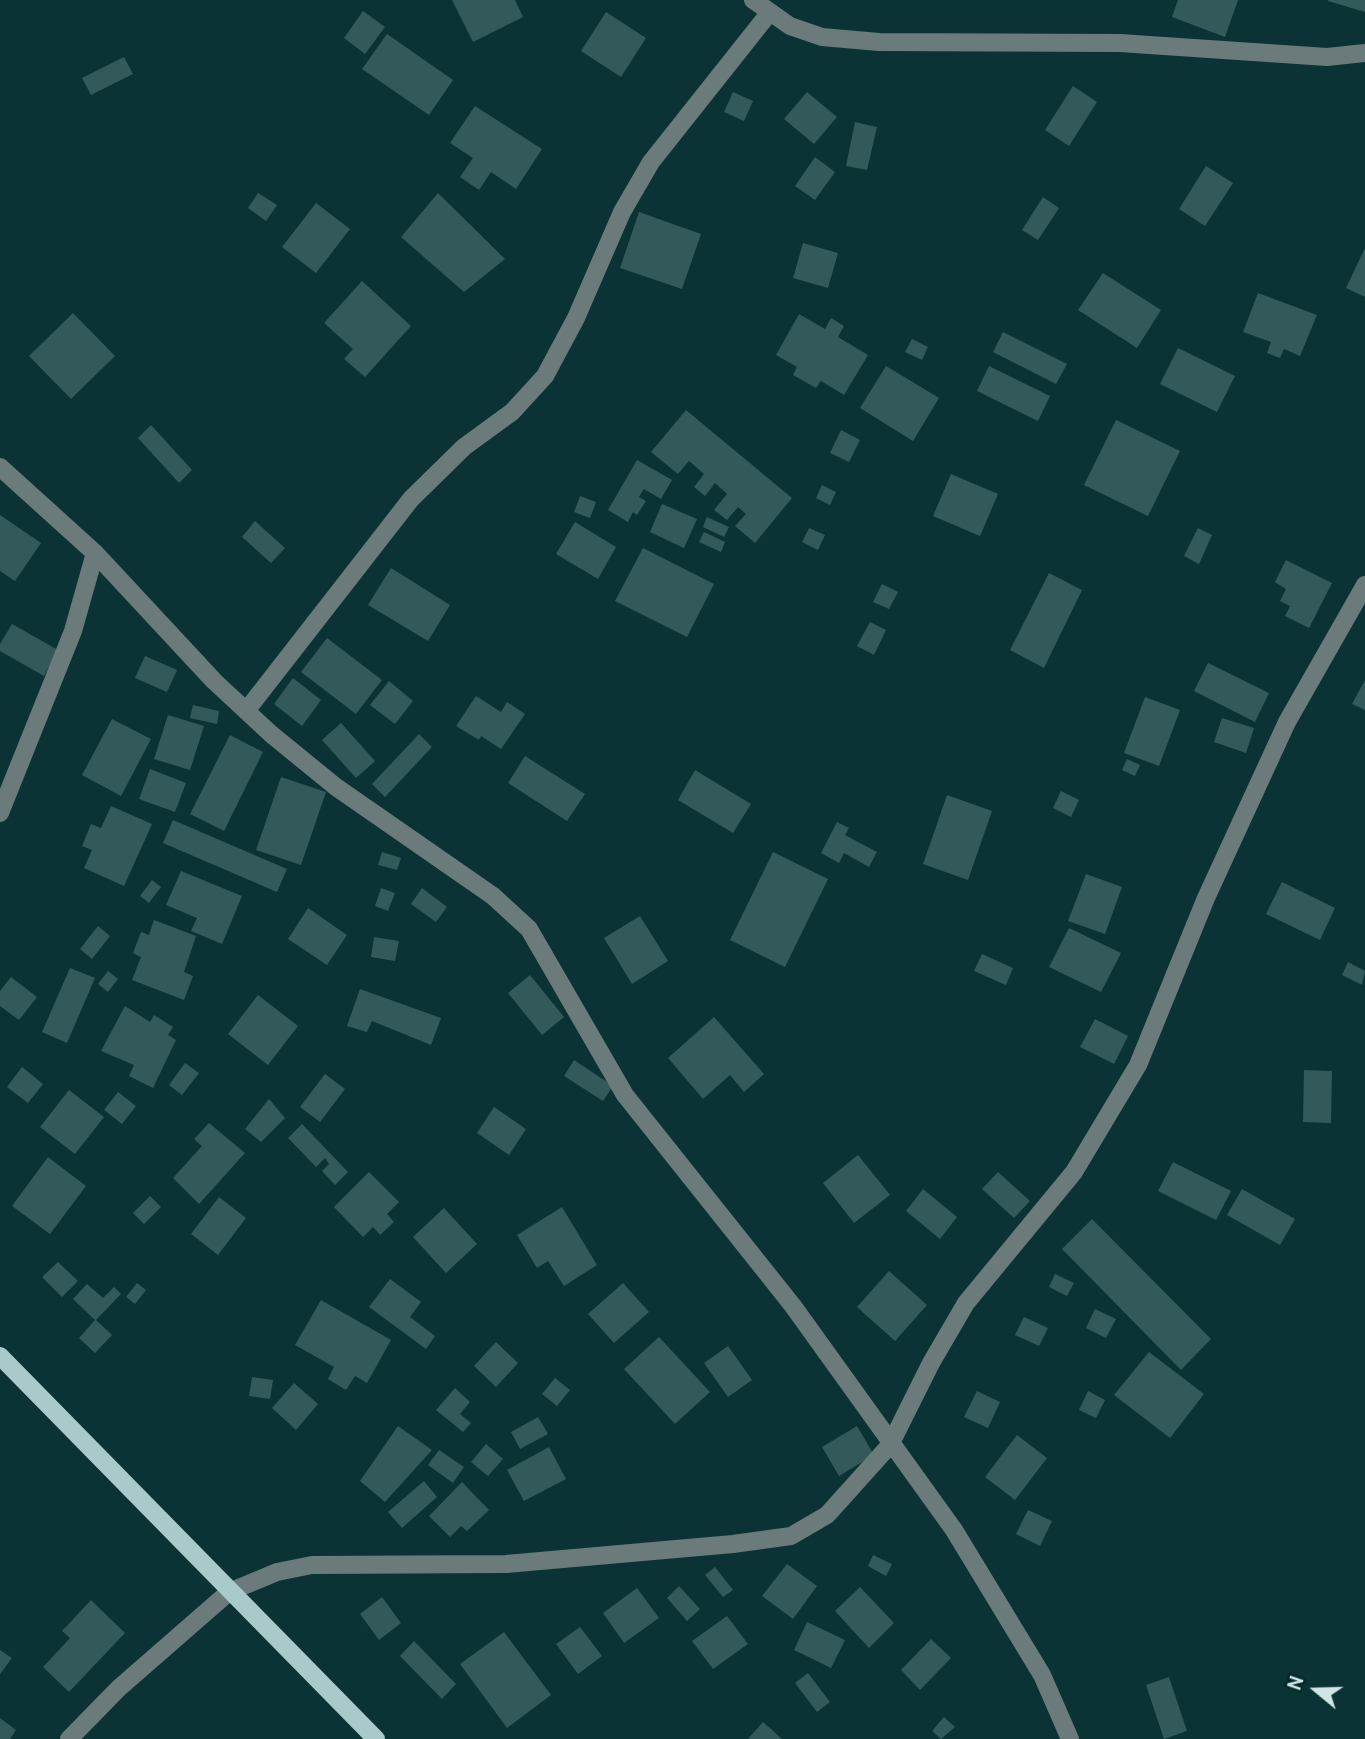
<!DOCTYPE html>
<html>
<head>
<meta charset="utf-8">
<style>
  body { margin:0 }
  #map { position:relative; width:1365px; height:1739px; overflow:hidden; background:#0b3335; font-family:Cabin,sans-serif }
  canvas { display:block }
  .north { position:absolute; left:1281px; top:1655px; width:70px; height:70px; -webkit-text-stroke:5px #00292b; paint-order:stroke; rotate:289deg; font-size:19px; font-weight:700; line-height:28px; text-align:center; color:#d1e5e6 }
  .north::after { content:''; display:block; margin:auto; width:24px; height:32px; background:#d1e5e6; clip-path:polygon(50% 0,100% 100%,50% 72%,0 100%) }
</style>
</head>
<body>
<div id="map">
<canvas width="1365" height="1739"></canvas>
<div class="north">N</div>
</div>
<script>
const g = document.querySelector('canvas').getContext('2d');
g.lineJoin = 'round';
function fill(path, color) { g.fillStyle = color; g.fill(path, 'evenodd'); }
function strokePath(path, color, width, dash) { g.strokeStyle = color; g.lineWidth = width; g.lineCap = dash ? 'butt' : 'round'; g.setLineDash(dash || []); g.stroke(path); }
const building = new Path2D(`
  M452 0H515L523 17 473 42Z
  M1178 0H1238L1225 37 1172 17Z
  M1365 0V12L1328 1V0Z
  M363 11 385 27 365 54 344 38Z
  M606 12 646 38 621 77 581 51Z
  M387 34 453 80 429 115 362 69Z
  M124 57 133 74 91 95 82 78Z
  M1073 86 1097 102 1069 146 1045 130Z
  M733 92 753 101 744 121 724 112Z
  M807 92 837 117 814 144 784 119Z
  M475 106 542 149 516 189 491 172 479 190 460 177 473 158 450 143Z
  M855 122 877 127 867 170 846 166Z
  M815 157 835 172 815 200 795 186Z
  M1206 166 1233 183 1205 226 1179 209Z
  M258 193 277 205 266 221 248 208Z
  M438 193 505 259 464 292 401 237Z
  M1043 197 1059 208 1038 240 1022 230Z
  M316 203 350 229 316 273 282 247Z
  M639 212 701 234 682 289 620 268Z
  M803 243 838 253 828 288 793 278Z
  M1365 248V297L1346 288Z
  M1103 273 1161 310 1137 348 1078 310Z
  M362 281 411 326 365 377 344 359 353 349 324 323Z
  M1258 293 1317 315 1300 356 1284 349 1280 358 1267 353 1271 342 1243 332Z
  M73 313 115 356 71 399 29 356Z
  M799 314 825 329 831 318 844 326 838 337 868 355 844 395 821 381 816 388 793 375 797 367 776 355Z
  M1003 332 1067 364 1056 384 993 352Z
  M912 339 928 347 922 360 905 352Z
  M1178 348 1235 376 1217 412 1160 384Z
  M886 366 939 398 913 441 860 408Z
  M989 366 1050 396 1038 421 977 391Z
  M686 410 792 498 755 543 735 526 746 514 738 507 727 520 714 510 727 494 715 483 705 496 694 487 704 474 689 461 678 474 651 452Z
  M1116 420 1180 451 1148 516 1084 485Z
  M151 425 192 470 179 483 138 438Z
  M841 430 860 440 849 462 830 453Z
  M637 460 672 480 661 499 644 489 639 497 646 501 637 515 633 512 628 522 608 510Z
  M951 474 998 494 980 536 933 516Z
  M822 485 836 492 830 505 816 498Z
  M580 496 596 502 590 518 574 512Z
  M662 504 697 519 684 548 650 532Z
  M0 515 41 543 15 581 0 571Z
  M707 517 729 527 724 537 703 527Z
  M255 521 285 548 271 563 242 537Z
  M575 522 616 547 598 579 556 554Z
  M809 528 825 535 818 550 802 542Z
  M1198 528 1212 535 1199 564 1184 556Z
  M704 532 725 542 721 552 699 542Z
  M643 548 714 584 687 637 615 601Z
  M1286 560 1332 583 1309 628 1285 616 1290 606 1280 601 1286 589 1275 582Z
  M391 568 450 605 428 641 368 605Z
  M1049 573 1082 590 1044 668 1010 650Z
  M882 584 898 592 889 609 873 602Z
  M870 622 886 630 874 655 857 646Z
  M12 624 58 650 44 676 0 651V644Z
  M327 638 382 680 356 714 301 672Z
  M145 656 177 670 167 692 135 678Z
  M1208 663 1269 693 1255 722 1194 691Z
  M293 678 321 700 302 726 274 704Z
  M1365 680V710L1352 704Z
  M389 681 413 701 395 724 370 705Z
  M476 696 501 712 507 702 525 714 501 749 481 736 479 740 456 726Z
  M1145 697 1180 710 1159 766 1124 753Z
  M193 705 219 711 217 724 190 718Z
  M168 715 204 726 190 770 154 759Z
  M1222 718 1254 728 1246 753 1214 742Z
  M112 719 151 739 121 796 82 775Z
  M341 723 375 761 356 778 322 740Z
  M419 734 432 747 385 797 372 784Z
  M230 735 263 752 224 831 190 814Z
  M525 756 585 794 567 821 508 783Z
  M1127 759 1140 765 1135 776 1122 770Z
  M150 769 186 783 175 812 139 799Z
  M695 770 751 804 733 833 678 800Z
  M281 777 326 792 301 865 256 850Z
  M1061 791 1079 800 1071 817 1053 808Z
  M947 795 992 811 968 880 923 864Z
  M111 806 152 824 124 886 84 868 92 850 82 846 91 824 101 828Z
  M173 820 287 869 277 892 163 843Z
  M837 822 849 828 845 835 877 852 869 867 844 853 839 863 821 853Z
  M382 852 401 858 397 870 378 865Z
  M773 852 828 879 785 967 730 940Z
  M181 871 242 896 222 944 191 931 197 918 166 905Z
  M1086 874 1122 887 1105 934 1068 921Z
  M152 880 161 887 149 903 140 896Z
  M1282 882 1335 908 1320 940 1266 914Z
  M381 888 395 893 388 911 375 906Z
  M422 888 447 907 436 922 411 904Z
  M308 908 347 935 327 965 288 939Z
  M640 916 668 961 632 984 604 938Z
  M154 920 196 936 184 972 193 976 184 1000 132 980 141 957 133 953 141 932 149 935Z
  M98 926 110 936 92 959 80 949Z
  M1069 928 1121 953 1101 992 1049 967Z
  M374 937 399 941 395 961 371 957Z
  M982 954 1013 968 1006 985 974 971Z
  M1348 962 1365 971 1362 985 1342 975Z
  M70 968 95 978 67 1043 42 1032Z
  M108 971 118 979 108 992 98 984Z
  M530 975 564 1017 542 1035 508 993Z
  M11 977 37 997 19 1020 0 1006V991Z
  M360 989 441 1018 431 1045 372 1021 367 1032 347 1026Z
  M258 995 298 1026 268 1065 228 1034Z
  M125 1006 150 1022 154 1015 173 1027 168 1035 176 1040 153 1088 129 1076 134 1065 101 1051Z
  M714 1017 764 1074 744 1092 730 1075 703 1099 668 1058Z
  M1095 1019 1128 1036 1114 1064 1080 1047Z
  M574 1060 613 1086 603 1101 564 1076Z
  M185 1063 199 1073 182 1095 169 1085Z
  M22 1067 43 1084 28 1103 7 1087Z
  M1304 1070 1332 1071 1331 1123 1303 1122Z
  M325 1074 345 1089 320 1122 300 1107Z
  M69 1090 104 1117 75 1154 40 1127Z
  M118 1092 136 1106 122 1124 104 1110Z
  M269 1099 285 1118 261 1142 245 1129Z
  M494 1107 526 1129 509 1155 477 1133Z
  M209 1123 245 1153 199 1204 173 1178 202 1146 194 1139Z
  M302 1124 348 1172 335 1185 322 1171 329 1164 325 1158 316 1167 288 1138Z
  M858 1155 890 1195 854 1223 823 1183Z
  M48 1157 86 1186 50 1234 12 1206Z
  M1173 1162 1231 1191 1216 1220 1158 1191Z
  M369 1172 399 1202 387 1214 394 1222 380 1235 373 1227 363 1237 334 1207Z
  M998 1172 1030 1201 1014 1218 982 1189Z
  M923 1189 957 1217 940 1239 906 1211Z
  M1242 1189 1295 1219 1280 1245 1227 1215Z
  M150 1196 161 1207 144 1224 133 1213Z
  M219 1197 246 1218 218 1255 191 1234Z
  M562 1207 597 1265 564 1286 548 1261 537 1268 517 1235Z
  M444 1208 477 1244 446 1273 413 1237Z
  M1092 1219 1211 1339 1181 1370 1062 1249Z
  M58 1262 78 1281 62 1297 42 1277Z
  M889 1271 927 1305 895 1341 857 1307Z
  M1055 1274 1074 1283 1067 1296 1049 1287Z
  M390 1279 421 1302 410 1317 435 1336 426 1349 369 1307Z
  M137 1283 146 1290 135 1304 126 1297Z
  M623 1283 649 1312 614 1343 588 1314Z
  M87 1284 103 1298 114 1287 121 1294 96 1320 112 1335 95 1353 79 1338 95 1320 73 1299Z
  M321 1300 391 1340 367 1383 355 1376 346 1390 328 1379 334 1367 295 1345Z
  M1095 1309 1116 1319 1106 1338 1086 1328Z
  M1024 1317 1048 1328 1039 1346 1015 1335Z
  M659 1337 710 1392 675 1424 624 1369Z
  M496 1342 518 1363 496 1387 474 1366Z
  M728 1346 752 1380 728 1397 704 1363Z
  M1149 1352 1204 1394 1170 1438 1114 1395Z
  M252 1377 273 1380 270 1399 249 1396Z
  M555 1378 570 1390 557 1406 542 1394Z
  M294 1383 318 1404 296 1430 272 1408Z
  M455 1388 470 1402 460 1414 471 1423 463 1432 436 1410Z
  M977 1391 1000 1402 988 1428 964 1417Z
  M1088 1391 1105 1400 1096 1418 1079 1410Z
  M538 1417 548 1434 520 1449 511 1432Z
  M398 1426 432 1450 385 1502 360 1481Z
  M857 1426 874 1455 839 1476 822 1447Z
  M1017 1435 1047 1458 1015 1500 985 1477Z
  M486 1444 503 1459 488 1476 471 1462Z
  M549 1447 566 1479 524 1501 507 1470Z
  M439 1450 464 1467 453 1483 428 1465Z
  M424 1481 437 1497 402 1528 388 1512Z
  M462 1482 489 1510 467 1531 461 1526 450 1537 429 1516Z
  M1028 1510 1052 1521 1040 1546 1016 1534Z
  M873 1555 892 1564 886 1576 868 1566Z
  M787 1564 817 1586 793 1619 762 1596Z
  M715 1567 733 1590 723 1597 705 1575Z
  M679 1586 700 1609 687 1621 667 1598Z
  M860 1587 894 1623 869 1648 835 1611Z
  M637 1588 659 1618 624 1643 603 1613Z
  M382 1597 401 1623 379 1640 360 1614Z
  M91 1600 125 1633 69 1692 43 1667 70 1638 62 1631Z
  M727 1616 748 1644 713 1669 692 1641Z
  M807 1622 845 1640 831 1668 794 1650Z
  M580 1627 602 1656 578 1674 556 1644Z
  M504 1632 551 1695 507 1728 460 1664Z
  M931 1639 951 1658 920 1690 901 1670Z
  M414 1641 456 1684 442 1699 400 1656Z
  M0 1650 12 1658 0 1674Z
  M808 1673 830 1702 817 1712 795 1683Z
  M1169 1677 1187 1731 1164 1739 1146 1685Z
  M944 1717 955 1727 941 1739 932 1731Z
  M0 1718 16 1730 10 1739H0Z
  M763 1722 772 1730 782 1739H748Z`);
const minor = new Path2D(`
  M753 0 790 26 822 37 879 42 1120 43 1327 57 1365 53
  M0 467 95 553 214 681 271 734 336 787 493 896 529 929 625 1095 793 1306 954 1530 1042 1675 1070 1739
  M246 711 411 499 464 447 512 412 545 376 576 318 622 212 651 162 770 12
  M0 813 73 631 95 553
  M69 1739 119 1688 229 1592 277 1572 312 1565 506 1564 733 1544 791 1536 827 1515 890 1445 931 1363 966 1303 1074 1172 1138 1065 1206 898 1287 722 1365 585`);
const major = new Path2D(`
  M0 1356 376 1739`);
fill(building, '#33595b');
strokePath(minor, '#6b7b7c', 18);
strokePath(major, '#a8cacb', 18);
</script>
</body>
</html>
